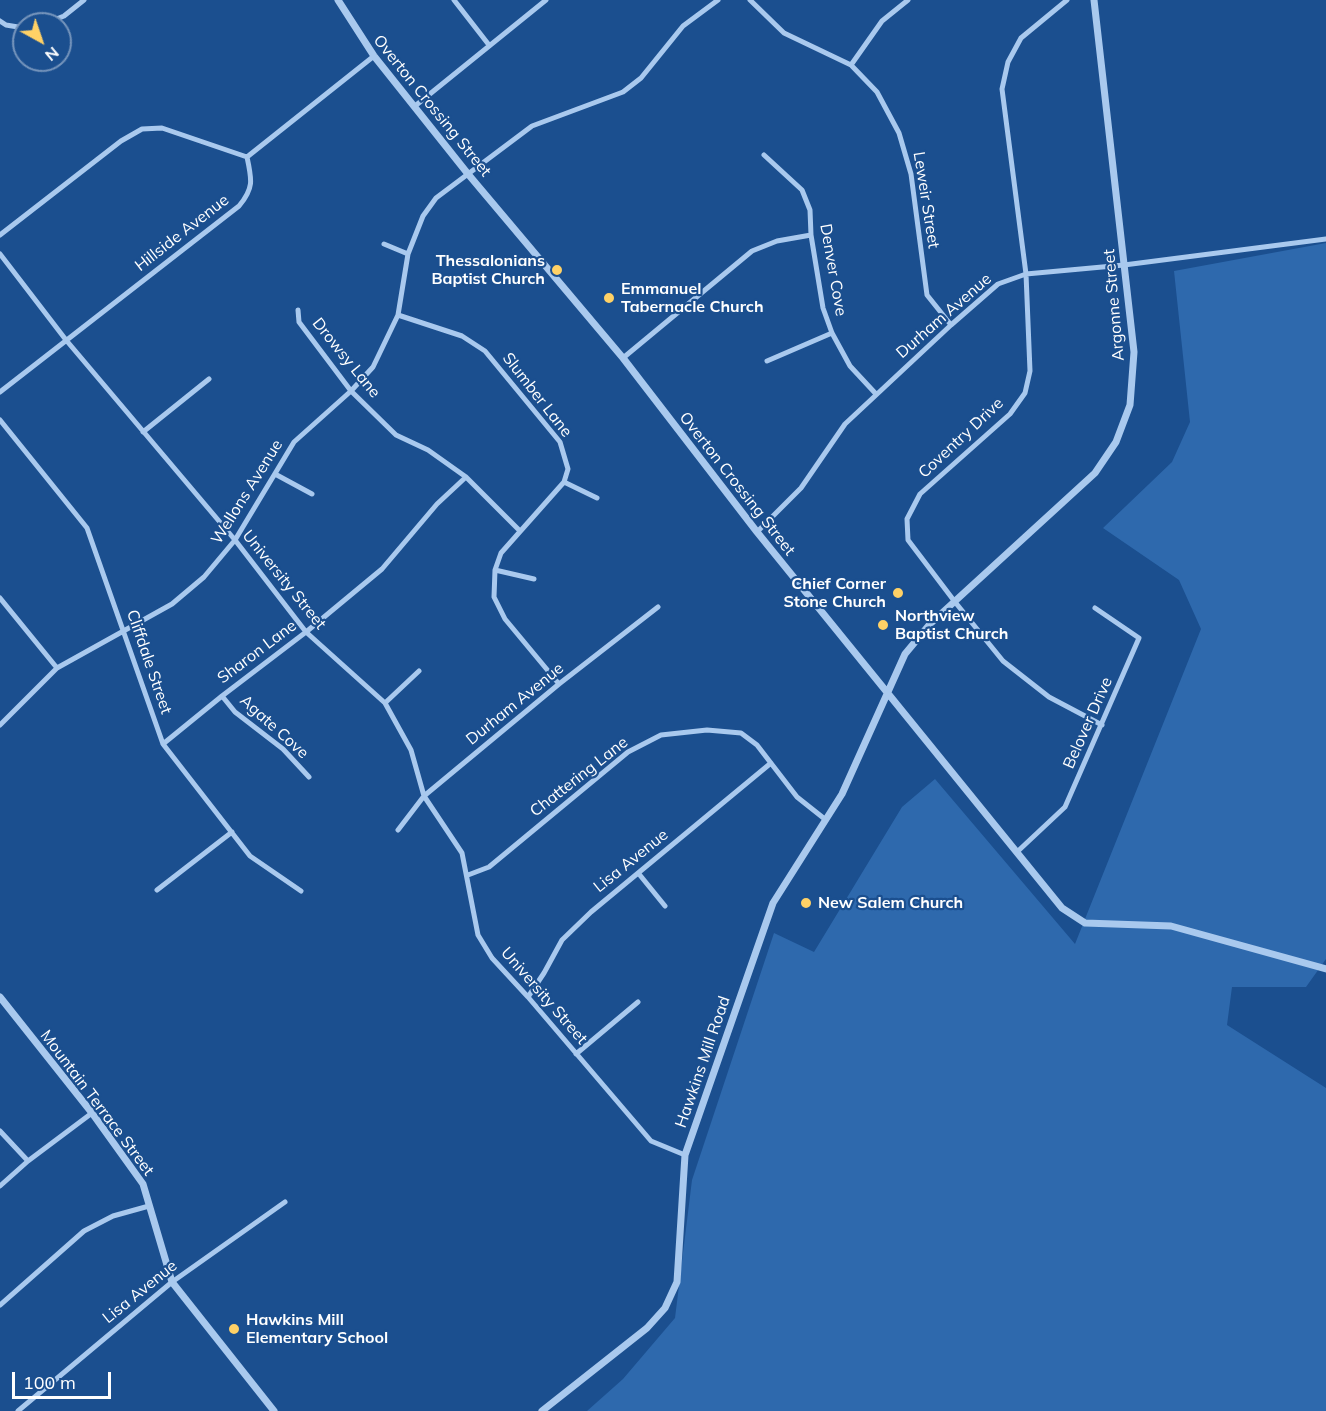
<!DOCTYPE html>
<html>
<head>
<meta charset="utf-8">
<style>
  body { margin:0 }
  #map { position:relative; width:1326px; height:1411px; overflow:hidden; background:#1b4f8f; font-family:Mulish,sans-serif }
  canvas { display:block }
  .north { position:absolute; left:12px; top:12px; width:60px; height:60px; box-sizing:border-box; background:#1b4f8f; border:2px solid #7695bc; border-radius:50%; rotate:140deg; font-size:16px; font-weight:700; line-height:24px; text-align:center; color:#fff }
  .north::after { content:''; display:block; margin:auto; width:21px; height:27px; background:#ffd166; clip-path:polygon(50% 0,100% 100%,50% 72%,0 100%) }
  .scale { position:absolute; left:12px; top:1372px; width:99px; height:27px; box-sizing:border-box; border:3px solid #fff; border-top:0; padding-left:8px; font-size:18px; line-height:21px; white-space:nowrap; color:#fff; -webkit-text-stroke:4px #1b4f8f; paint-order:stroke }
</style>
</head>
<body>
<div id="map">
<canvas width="1326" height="1411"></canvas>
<div class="north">N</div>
<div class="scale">100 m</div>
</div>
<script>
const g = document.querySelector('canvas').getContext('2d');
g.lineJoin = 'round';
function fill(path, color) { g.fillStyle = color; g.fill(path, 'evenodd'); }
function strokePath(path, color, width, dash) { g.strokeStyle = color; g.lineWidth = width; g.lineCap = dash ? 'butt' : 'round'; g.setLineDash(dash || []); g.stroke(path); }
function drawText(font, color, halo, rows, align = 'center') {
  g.font = font + ' Mulish,sans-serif'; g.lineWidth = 4.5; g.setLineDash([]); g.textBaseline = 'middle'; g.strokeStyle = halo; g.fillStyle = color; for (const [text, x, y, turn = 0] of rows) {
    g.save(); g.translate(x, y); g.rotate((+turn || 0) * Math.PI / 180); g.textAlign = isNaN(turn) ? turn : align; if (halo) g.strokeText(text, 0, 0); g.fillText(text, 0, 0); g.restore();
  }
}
const green = new Path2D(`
  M1326 243V959L1306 987H1232L1227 1025 1326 1088V1411H587L623 1379 675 1318 692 1180 774 933 814 952 902 807 935 779 1075 944 1201 629 1179 580 1103 528 1172 462 1190 422 1174 271Z`);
const minor = new Path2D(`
  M454 0 489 45
  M750 0 784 33 851 65 877 92 899 133 911 174 927 295 951 325
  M1067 0 1021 38 1008 62 1002 89 1026 274 1030 371 1025 393 1010 414 920 494 907 519 908 540 955 602 1003 661 1049 697 1102 725
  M0 21 6 25 24 28
  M44 24 64 16 84 0
  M851 65 882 21 908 0
  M415 106 546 0
  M764 155 802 190 810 210 811 235 823 308 832 333 850 366 876 394
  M0 235 121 141 142 129 162 128 247 157
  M384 244 408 254
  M0 254 66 340 235 540 306 632 385 703 411 750 424 796 462 853 478 935 492 958 528 997 651 1141 685 1155
  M298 310 299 322 351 391 396 435 428 450 466 477 520 531
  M398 315 462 336 485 351 560 442 568 469 564 482 501 553 495 570 494 597 505 619 559 684
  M623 358 752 251 777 241 811 235
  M767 361 832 333
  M0 392 239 206C254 188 252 180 247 157L374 56
  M0 420 87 528 163 744 250 856 301 891
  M143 432 209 379
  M275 474 312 494
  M564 482 597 498
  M757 532 801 488 845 424 951 325 998 284 1026 274 1124 265 1326 239
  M495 570 534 579
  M0 598 57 668
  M222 696 235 712 283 749 309 777
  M385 703 419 671
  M0 725 57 668 172 604 204 577 235 540 294 442 351 391 373 367 398 315 408 254 423 216 436 198 532 126 623 92 641 78 683 26 718 0
  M163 744 222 696 306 632 382 569 437 504 466 477
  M398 830 424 796 559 684 658 607
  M1017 852 1065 807 1139 638 1095 608
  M639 874 665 906
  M468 875 489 867 628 752 661 735 707 730 741 733 757 745 797 797 826 820
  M157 890 232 832
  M528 997 544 973 562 940 591 912 771 763
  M576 1054 638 1002
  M0 1131 28 1161
  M0 1186 28 1161 92 1113
  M0 1305 84 1231 113 1216 149 1206
  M18 1411 172 1282 285 1202`);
const tertiary = new Path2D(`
  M338 0 374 56 468 174 623 358 757 532 1062 908 1085 923 1171 926 1326 969
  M0 997 92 1113 143 1184 172 1282 274 1411
  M542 1411 647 1328 665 1308 677 1282 685 1155 773 903 842 794 905 654 930 624 1095 473 1116 442 1130 405 1134 352 1094 0`);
const markers = [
  [557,270,6,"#ffd166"],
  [609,298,6,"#ffd166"],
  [898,593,6,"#ffd166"],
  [883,625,6,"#ffd166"],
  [806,903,6,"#ffd166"],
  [234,1329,6,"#ffd166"]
];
const streetNames = [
  ["Overton Crossing Street",432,106,51],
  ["Leweir Street",926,200,81],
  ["Hillside Avenue",182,233,-38],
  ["Denver Cove",833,270,80],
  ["Argonne Street",1114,305,-95],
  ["Durham Avenue",944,316,-41],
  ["Drowsy Lane",346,358,51],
  ["Slumber Lane",537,395,52],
  ["Coventry Drive",961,438,-43],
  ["Overton Crossing Street",737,484,52],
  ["Wellons Avenue",247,492,-58],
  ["University Street",284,580,51],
  ["Sharon Lane",257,652,-37],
  ["Cliffdale Street",149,662,71],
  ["Durham Avenue",515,704,-39],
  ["Belover Drive",1088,723,-66],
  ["Agate Cove",274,727,42],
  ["Chattering Lane",579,777,-38],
  ["Lisa Avenue",631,861,-39],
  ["University Street",544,996,49],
  ["Hawkins Mill Road",703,1062,-71],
  ["Mountain Terrace Street",97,1103,53],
  ["Lisa Avenue",140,1292,-39]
];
const poiNames = [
  ["Thessalonians",545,261,"right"],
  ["Baptist Church",545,279,"right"],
  ["Emmanuel",621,289],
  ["Tabernacle Church",621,307],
  ["Chief Corner",886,584,"right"],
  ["Stone Church",886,602,"right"],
  ["Northview",895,616],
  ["Baptist Church",895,634],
  ["New Salem Church",818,903],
  ["Hawkins Mill",246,1320],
  ["Elementary School",246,1338]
];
fill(green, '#2e69ad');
strokePath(minor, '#a9c9ee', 5);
strokePath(tertiary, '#a9c9ee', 7);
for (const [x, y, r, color] of markers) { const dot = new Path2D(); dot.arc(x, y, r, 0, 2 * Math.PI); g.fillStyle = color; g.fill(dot); strokePath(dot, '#1b4f8f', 2); }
drawText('16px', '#fff', '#1b4f8f', streetNames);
drawText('bold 16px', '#fff', '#1b4f8f', poiNames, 'left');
</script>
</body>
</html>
